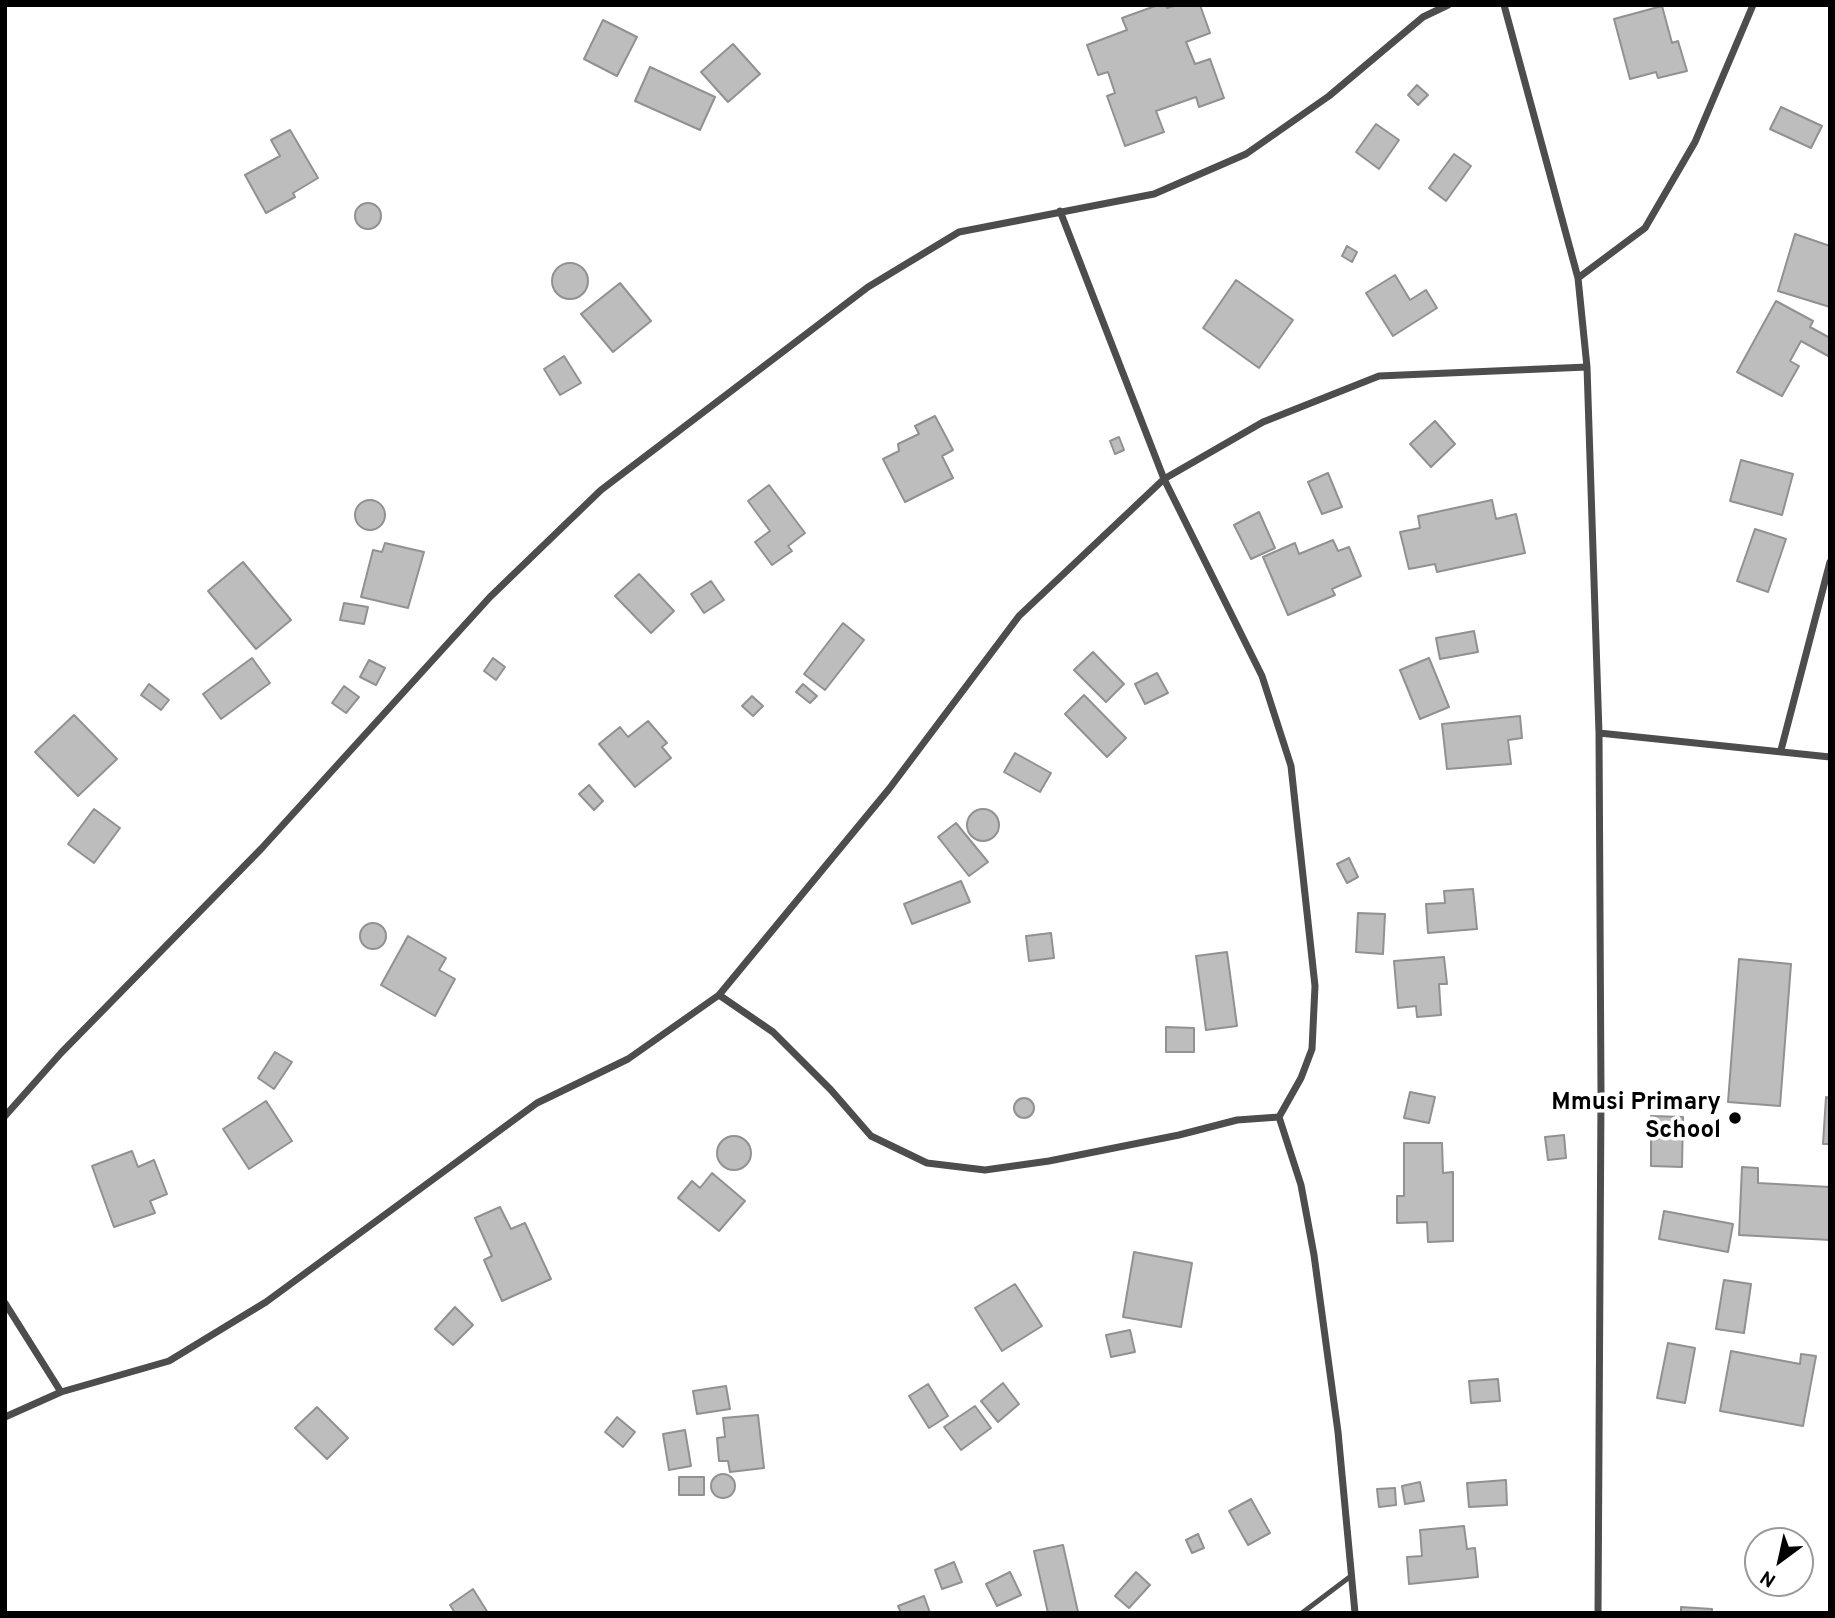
<!DOCTYPE html>
<html>
<head>
<meta charset="utf-8">
<style>
  body { margin:0 }
  #map { position:relative; width:1835px; height:1618px; overflow:hidden; background:#fff; font-family:Overpass,sans-serif }
  canvas { display:block }
  .frame { position:absolute; inset:0; border:7px solid #000; pointer-events:none }
  .north { position:absolute; left:1744px; top:1527px; width:70px; height:70px; box-sizing:border-box; background:#fff; border:2px solid #999; border-radius:50%; rotate:213deg; font-size:19px; font-weight:700; line-height:28px; text-align:center; color:#000 }
  .north::after { content:''; display:block; margin:auto; width:24px; height:32px; background:#000; clip-path:polygon(50% 0,100% 100%,50% 72%,0 100%) }
</style>
</head>
<body>
<div id="map">
<canvas width="1835" height="1618"></canvas>
<div class="frame"></div>
<div class="north">N</div>
</div>
<script>
const g = document.querySelector('canvas').getContext('2d');
g.lineJoin = 'round';
function fill(path, color) { g.fillStyle = color; g.fill(path, 'evenodd'); }
function strokePath(path, color, width, dash) { g.strokeStyle = color; g.lineWidth = width; g.lineCap = dash ? 'butt' : 'round'; g.setLineDash(dash || []); g.stroke(path); }
function drawText(font, color, halo, rows, align = 'center') {
  g.font = font + ' Overpass,sans-serif'; g.lineWidth = 7; g.setLineDash([]); g.textBaseline = 'middle'; g.strokeStyle = halo; g.fillStyle = color; for (const [text, x, y, turn = 0] of rows) {
    g.save(); g.translate(x, y); g.rotate((+turn || 0) * Math.PI / 180); g.textAlign = isNaN(turn) ? turn : align; if (halo) g.strokeText(text, 0, 0); g.fillText(text, 0, 0); g.restore();
  }
}
const building = new Path2D(`
  M1158 5H1166L1167 8 1177 5H1200L1210 33 1186 42 1195 64 1210 59 1224 98 1199 107 1196 97 1156 111 1164 132 1125 146 1107 96 1115 93 1108 72 1098 75 1087 45 1127 30 1122 18Z
  M1662 6 1672 43 1678 41 1687 71 1658 78 1656 72 1630 79 1614 19Z
  M603 20 637 37 617 76 584 59Z
  M733 44 760 74 728 102 701 72Z
  M650 67 715 97 700 130 635 101Z
  M1417 85 1428 95 1418 105 1408 95Z
  M1781 107 1822 126 1811 148 1770 129Z
  M1376 124 1399 140 1379 169 1356 152Z
  M290 130 318 178 293 193 295 197 266 213 245 175 280 156 271 140Z
  M1454 154 1471 166 1446 201 1429 188Z
  M355 216a13 13 0 1 1 26 0a13 13 0 1 1-26 0Z
  M1795 234 1830 246V307L1778 291Z
  M1347 246 1357 252 1352 262 1342 256Z
  M552 281a18 18 0 1 1 36 0a18 18 0 1 1-36 0Z
  M1395 275 1410 300 1426 290 1437 308 1393 336 1366 293Z
  M1236 280 1293 320 1259 368 1203 328Z
  M620 283 651 321 613 352 581 314Z
  M1776 301 1813 321 1810 327 1830 338V357L1801 341 1790 361 1799 366 1782 396 1737 372Z
  M564 356 581 383 560 395 544 369Z
  M935 416 953 450 942 456 953 478 905 502 883 459 899 451 898 444 919 434 915 426Z
  M1435 421 1455 444 1431 467 1410 444Z
  M1119 437 1124 450 1115 454 1110 441Z
  M1741 460 1793 474 1782 515 1730 501Z
  M1328 473 1342 507 1322 514 1308 482Z
  M769 485 805 533 788 546 792 551 772 565 755 542 770 531 748 501Z
  M355 515a15 15 0 1 1 30 0a15 15 0 1 1-30 0Z
  M1492 500 1496 519 1516 514 1525 553 1437 572 1435 564 1409 569 1400 532 1420 528 1418 516Z
  M1259 512 1275 548 1251 559 1234 525Z
  M1755 529 1786 539 1768 592 1737 581Z
  M1333 540 1338 551 1349 547 1361 576 1332 589 1335 595 1288 615 1263 557 1295 543 1299 554Z
  M385 543 424 552 408 608 361 597 373 550 382 552Z
  M243 562 291 620 256 649 208 591Z
  M639 574 674 611 651 633 615 596Z
  M711 581 724 600 704 613 691 594Z
  M344 603 368 607 364 624 340 620Z
  M843 623 864 640 825 690 804 674Z
  M1474 631 1478 652 1440 659 1436 638Z
  M1093 652 1124 684 1106 702 1074 670Z
  M252 658 270 683 221 719 203 694Z
  M493 658 505 667 496 680 484 671Z
  M1429 658 1449 707 1420 719 1400 670Z
  M369 660 385 668 376 685 360 677Z
  M1157 673 1168 693 1145 704 1135 684Z
  M149 684 169 700 161 710 141 695Z
  M803 684 817 696 810 703 796 692Z
  M344 686 359 697 346 713 332 703Z
  M1084 695 1126 738 1107 757 1065 714Z
  M752 696 763 706 753 716 742 706Z
  M74 715 117 759 78 796 35 752Z
  M1520 716 1522 738 1508 740 1511 764 1447 769 1442 724Z
  M648 721 667 743 662 747 671 758 635 787 599 744 620 727 628 737Z
  M1015 753 1051 773 1040 792 1004 772Z
  M589 785 603 801 594 810 579 794Z
  M967 825a16 16 0 1 1 32 0a16 16 0 1 1-32 0Z
  M94 809 120 828 94 863 68 844Z
  M956 823 988 862 969 876 938 837Z
  M1349 858 1358 877 1347 883 1337 864Z
  M961 881 970 902 912 924 904 904Z
  M1473 889 1477 929 1428 933 1426 904 1445 903 1444 891Z
  M1358 913 1385 914 1383 954 1356 952Z
  M360 936a13 13 0 1 1 26 0a13 13 0 1 1-26 0Z
  M1051 933 1054 958 1029 961 1026 936Z
  M408 936 446 958 439 970 455 979 435 1016 381 985Z
  M1227 952 1237 1026 1206 1030 1196 956Z
  M1444 957 1447 984H1439L1441 1015 1417 1017 1416 1006 1398 1008 1394 961Z
  M1739 959 1791 964 1780 1106 1728 1102Z
  M1166 1027 1194 1028V1052H1166Z
  M275 1052 292 1062 274 1089 258 1078Z
  M1410 1092 1435 1097 1429 1123 1404 1118Z
  M1826 1097 1830 1098V1144H1823Z
  M1014 1108a10 10 0 1 1 20 0a10 10 0 1 1-20 0Z
  M266 1101 292 1141 249 1169 223 1129Z
  M1651 1116 1683 1117 1682 1167 1651 1166Z
  M1564 1135 1566 1158 1548 1160 1545 1137Z
  M717 1153a17 17 0 1 1 34 0a17 17 0 1 1-34 0Z
  M1404 1143H1442L1443 1173 1453 1172V1241L1428 1242 1427 1222 1397 1223V1196H1404Z
  M132 1151 138 1167 154 1160 167 1194 150 1201 155 1213 114 1227 92 1166Z
  M1742 1167 1758 1168V1183L1830 1187V1240L1739 1235Z
  M712 1173 745 1201 719 1231 678 1198 692 1181 700 1188Z
  M500 1207 511 1229 525 1223 551 1279 502 1301 484 1260 492 1256 475 1218Z
  M1664 1211 1733 1224 1728 1252 1659 1239Z
  M1134 1252 1192 1263 1181 1327 1123 1317Z
  M1724 1280 1751 1284 1744 1333 1716 1329Z
  M1015 1284 1042 1326 1002 1351 975 1308Z
  M455 1307 473 1325 453 1345 435 1329Z
  M1130 1330 1135 1352 1111 1357 1106 1335Z
  M1668 1343 1695 1348 1685 1403 1657 1398Z
  M1731 1351 1800 1364 1801 1354 1816 1356 1803 1426 1720 1411Z
  M1498 1379 1500 1401 1471 1403 1469 1381Z
  M1003 1383 1019 1404 998 1422 981 1401Z
  M928 1384 948 1416 929 1428 909 1396Z
  M726 1386 730 1409 697 1414 693 1391Z
  M975 1406 991 1428 961 1450 944 1427Z
  M317 1407 348 1438 327 1459 295 1428Z
  M758 1415 764 1468 730 1472 728 1461H719L717 1438 725 1437 723 1418Z
  M617 1417 635 1432 623 1447 605 1432Z
  M685 1430 691 1466 669 1470 663 1434Z
  M711 1486a12 12 0 1 1 24 0a12 12 0 1 1-24 0Z
  M679 1477H704V1495H679Z
  M1506 1480 1507 1505 1469 1507 1467 1483Z
  M1420 1482 1424 1501 1405 1504 1402 1486Z
  M1395 1488 1396 1505 1379 1507 1377 1489Z
  M1251 1499 1270 1533 1248 1545 1229 1511Z
  M1464 1526 1467 1549 1475 1548 1478 1577 1409 1584 1407 1557 1422 1556 1420 1530Z
  M1198 1534 1204 1548 1192 1553 1186 1540Z
  M1063 1545 1078 1612 1048 1613 1034 1551Z
  M954 1562 962 1582 942 1589 935 1570Z
  M1010 1572 1021 1595 997 1606 986 1584Z
  M1136 1572 1150 1585 1129 1608 1115 1596Z
  M473 1589 488 1613H455L450 1605Z
  M924 1596 930 1613H901L898 1606Z
  M1681 1607 1712 1609V1613H1681Z`);
const lane = new Path2D(`
  M1302 1613 1351 1576`);
const street = new Path2D(`
  M1504 5 1578 278 1587 367 1599 733 1601 1095 1598 1613
  M1060 211 1164 479 1262 676 1291 766 1315 986 1312 1049 1301 1078 1279 1117
  M1578 278 1645 228 1695 142 1753 5
  M1599 733 1830 757
  M1781 750 1830 562
  M719 995 773 1032 831 1090 871 1136 927 1163 985 1170 1049 1161 1179 1135 1237 1120 1279 1117 1301 1185 1314 1255 1338 1432 1355 1613
  M5 1116 61 1053 261 849 490 597 601 490 868 287 959 232 1154 194 1246 154 1329 96 1423 17 1448 5
  M5 1303 61 1392
  M5 1417 61 1392 169 1361 266 1302 537 1103 628 1059 719 995 889 789 1019 616 1164 479 1263 422 1379 376 1587 367`);
const markers = [
  [1735,1118,7,"#000"]
];
const poiNames = [
  ["Mmusi Primary",1721,1104],
  ["School",1721,1132]
];
fill(building, '#bdbdbd');
strokePath(building, '#919191', 2);
strokePath(lane, '#4d4d4d', 5);
strokePath(street, '#4d4d4d', 7);
for (const [x, y, r, color] of markers) { const dot = new Path2D(); dot.arc(x, y, r, 0, 2 * Math.PI); g.fillStyle = color; g.fill(dot); strokePath(dot, '#fff', 2.5); }
drawText('bold 24px', '#000', '#fff', poiNames, 'right');
</script>
</body>
</html>
